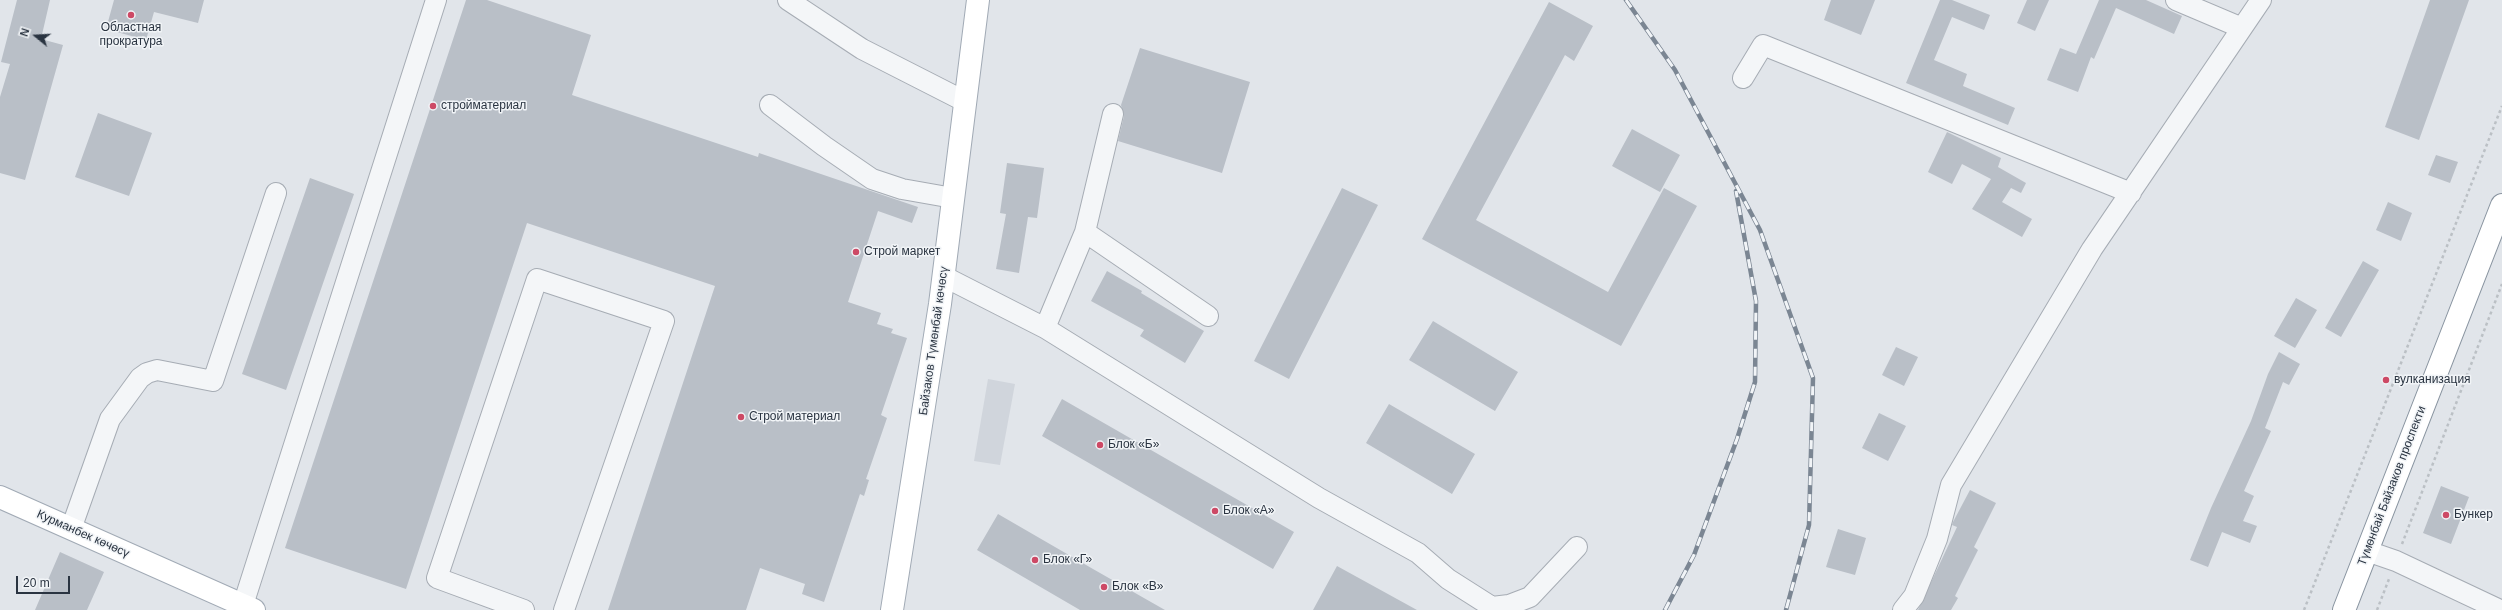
<!DOCTYPE html>
<html>
<head>
<meta charset="utf-8">
<style>
  body { margin:0 }
  #map { position:relative; width:2502px; height:610px; overflow:hidden; background:#e1e5ea; font-family:Helvetica,sans-serif }
  canvas { display:block }
  .north { position:absolute; left:16px; top:16px; width:40px; height:40px; -webkit-text-stroke:3px #f1f4f7; paint-order:stroke; rotate:288deg; font-size:11px; font-weight:700; line-height:16px; text-align:center; color:#2a3441 }
  .north::after { content:''; display:block; margin:auto; width:14px; height:18px; background:#2a3441; clip-path:polygon(50% 0,100% 100%,50% 72%,0 100%) }
  .scale { position:absolute; left:16px; top:576px; width:54px; height:18px; box-sizing:border-box; border:2px solid #2a3441; border-top:0; padding-left:5px; font-size:12px; line-height:14px; white-space:nowrap; color:#2a3441; -webkit-text-stroke:3px #f1f4f7; paint-order:stroke }
</style>
</head>
<body>
<div id="map">
<canvas width="2502" height="610"></canvas>
<div class="north">N</div>
<div class="scale">20 m</div>
</div>
<script>
const g = document.querySelector('canvas').getContext('2d');
g.lineJoin = 'round';
function fill(path, color) { g.fillStyle = color; g.fill(path, 'evenodd'); }
function strokePath(path, color, width, dash) { g.strokeStyle = color; g.lineWidth = width; g.lineCap = dash ? 'butt' : 'round'; g.setLineDash(dash || []); g.stroke(path); }
function drawText(font, color, halo, rows, align = 'center') {
  g.font = font + ' Helvetica,sans-serif'; g.lineWidth = 3; g.setLineDash([]); g.textBaseline = 'middle'; g.strokeStyle = halo; g.fillStyle = color; for (const [text, x, y, turn = 0] of rows) {
    g.save(); g.translate(x, y); g.rotate((+turn || 0) * Math.PI / 180); g.textAlign = isNaN(turn) ? turn : align; if (halo) g.strokeText(text, 0, 0); g.fillText(text, 0, 0); g.restore();
  }
}
const built = new Path2D(`
  M988 379 1015 384 1000 465 974 461Z`);
const building = new Path2D(`
  M17 0H50L41 39 63 45 25 180 0 173V97L10 64 1 62Z
  M114 0H204L198 23 154 12 146 40 106 29Z
  M466 0H487L591 35 572 95 758 157 759 153 918 207 912 223 878 211 848 302 881 313 877 324 893 329 891 333 907 338 881 415 887 418 866 479 869 480 864 496 860 494 824 602 802 594 805 584 760 568 746 610H608L715 286 527 223 406 589 285 548Z
  M1831 0H1875L1861 35 1824 20Z
  M1940 0H1952L1990 15 1984 30 1952 17 1934 60 1967 74 1963 86 2015 108 2008 125 1906 83Z
  M2027 0H2049L2035 31 2017 23Z
  M2099 0H2146L2182 16 2174 34 2116 8 2094 59 2091 57 2078 92 2047 80 2060 48 2076 54Z
  M2430 0H2469L2419 140 2385 127Z
  M1549 2 1593 26 1574 61 1565 55 1476 220 1608 292 1664 188 1697 206 1621 346 1422 239Z
  M1140 48 1250 82 1222 173 1118 141 1124 116 1121 105Z
  M98 113 152 133 129 196 75 177Z
  M1632 129 1680 155 1660 192 1612 166Z
  M1947 132 2001 158 1998 167 2026 183 2021 193 2011 188 2002 202 2032 219 2022 237 1972 209 1991 179 1962 164 1952 184 1928 172Z
  M2436 155 2458 162 2450 183 2428 175Z
  M1007 163 1044 168 1037 218 1028 217 1019 273 996 269 1006 214 1000 213Z
  M310 178 354 194 286 390 242 374Z
  M1342 188 1378 205 1289 379 1254 361Z
  M2388 202 2412 213 2401 241 2376 230Z
  M2363 261 2379 270 2341 337 2325 328Z
  M1107 271 1142 291 1141 293 1204 331 1185 363 1140 336 1144 330 1091 301Z
  M2296 298 2317 310 2295 348 2274 336Z
  M1433 321 1518 372 1495 411 1409 360Z
  M1896 347 1918 357 1904 386 1882 375Z
  M2279 352 2300 364 2289 385 2283 382 2265 428 2271 431 2244 491 2254 496 2243 521 2257 526 2250 543 2222 532 2208 567 2190 560 2211 508 2251 421 2268 374Z
  M1062 399 1294 532 1273 569 1042 436Z
  M1389 404 1475 454 1452 494 1366 443Z
  M1879 413 1906 426 1888 461 1862 448Z
  M2441 486 2469 497 2451 544 2423 533Z
  M1970 490 1996 503 1974 547 1978 550 1955 596 1958 598 1951 610H1918L1957 527 1952 525 1953 522Z
  M998 514 1093 569 1165 610H1080L977 550Z
  M1838 529 1866 538 1855 575 1826 567Z
  M60 552 104 572 87 610H35Z
  M1337 566 1417 610H1313Z`);
const path = new Path2D(`
  M2402 544 2502 284
  M2304 610 2502 106
  M2377 610 2389 579`);
const minor = new Path2D(`
  M788 0 862 49 966 102
  M2176 0 2242 28
  M1743 78 1763 45 2131 193
  M770 105 824 146 872 179 902 189 953 198
  M1085 232 1208 316
  M943 276 1045 328 1319 498 1418 553 1448 579 1492 607 1509 605 1530 597 1577 547
  M1045 328 1085 232 1113 114
  M71 529 110 419 140 378 147 373 157 370 213 381 276 193
  M2367 551 2396 561 2500 610
  M243 605 436 0
  M524 610 437 578 537 279 664 321 564 610
  M1903 610 1914 596 1937 539 1951 485 2092 249 2261 0`);
const major = new Path2D(`
  M0 497 254 610
  M892 610 940 304 978 0`);
const highway = new Path2D(`
  M2344 610 2502 205`);
const rail = new Path2D(`
  M1626 0 1675 70 1760 230 1813 378 1809 525 1786 610
  M1665 610 1694 555 1737 439 1755 382 1756 301 1736 191`);
const markers = [
  [131,15,4,"#cd4965"],
  [433,106,4,"#cd4965"],
  [856,252,4,"#cd4965"],
  [2386,380,4,"#cd4965"],
  [741,417,4,"#cd4965"],
  [1100,445,4,"#cd4965"],
  [1215,511,4,"#cd4965"],
  [2446,515,4,"#cd4965"],
  [1035,560,4,"#cd4965"],
  [1104,587,4,"#cd4965"]
];
const poiNames = [
  ["Областная",131,28,"center"],
  ["прократура",131,42,"center"],
  ["стройматериал",441,106],
  ["Строй маркет",864,252],
  ["вулканизация",2394,380],
  ["Строй материал",749,417],
  ["Блок «Б»",1108,445],
  ["Блок «А»",1223,511],
  ["Бункер",2454,515],
  ["Блок «Г»",1043,560],
  ["Блок «В»",1112,587]
];
const streetNames = [
  ["Байзаков Түмөнбай көчөсү",934,341,-82],
  ["Түмөнбай Байзаков проспекти",2392,486,-69],
  ["Курманбек көчөсү",83,534,24]
];
fill(built, '#d0d5dc');
fill(building, '#b9bfc7');
strokePath(minor, '#a6acb4', 22);
strokePath(major, '#a1aab5', 24);
strokePath(highway, '#8994a0', 24);
strokePath(path, '#bbc0c5', 2.5, [3, 3]);
strokePath(minor, '#f4f6f8', 20);
strokePath(major, '#fff', 22);
strokePath(highway, '#fff', 22);
strokePath(rail, '#7b8693', 4.5);
strokePath(rail, '#f1f4f7', 3, [9]);
for (const [x, y, r, color] of markers) { const dot = new Path2D(); dot.arc(x, y, r, 0, 2 * Math.PI); g.fillStyle = color; g.fill(dot); strokePath(dot, '#f1f4f7', 1.5); }
drawText('12px', '#2a3441', '#f1f4f7', poiNames, 'left');
drawText('12px', '#2a3441', '#f1f4f7', streetNames);
</script>
</body>
</html>
